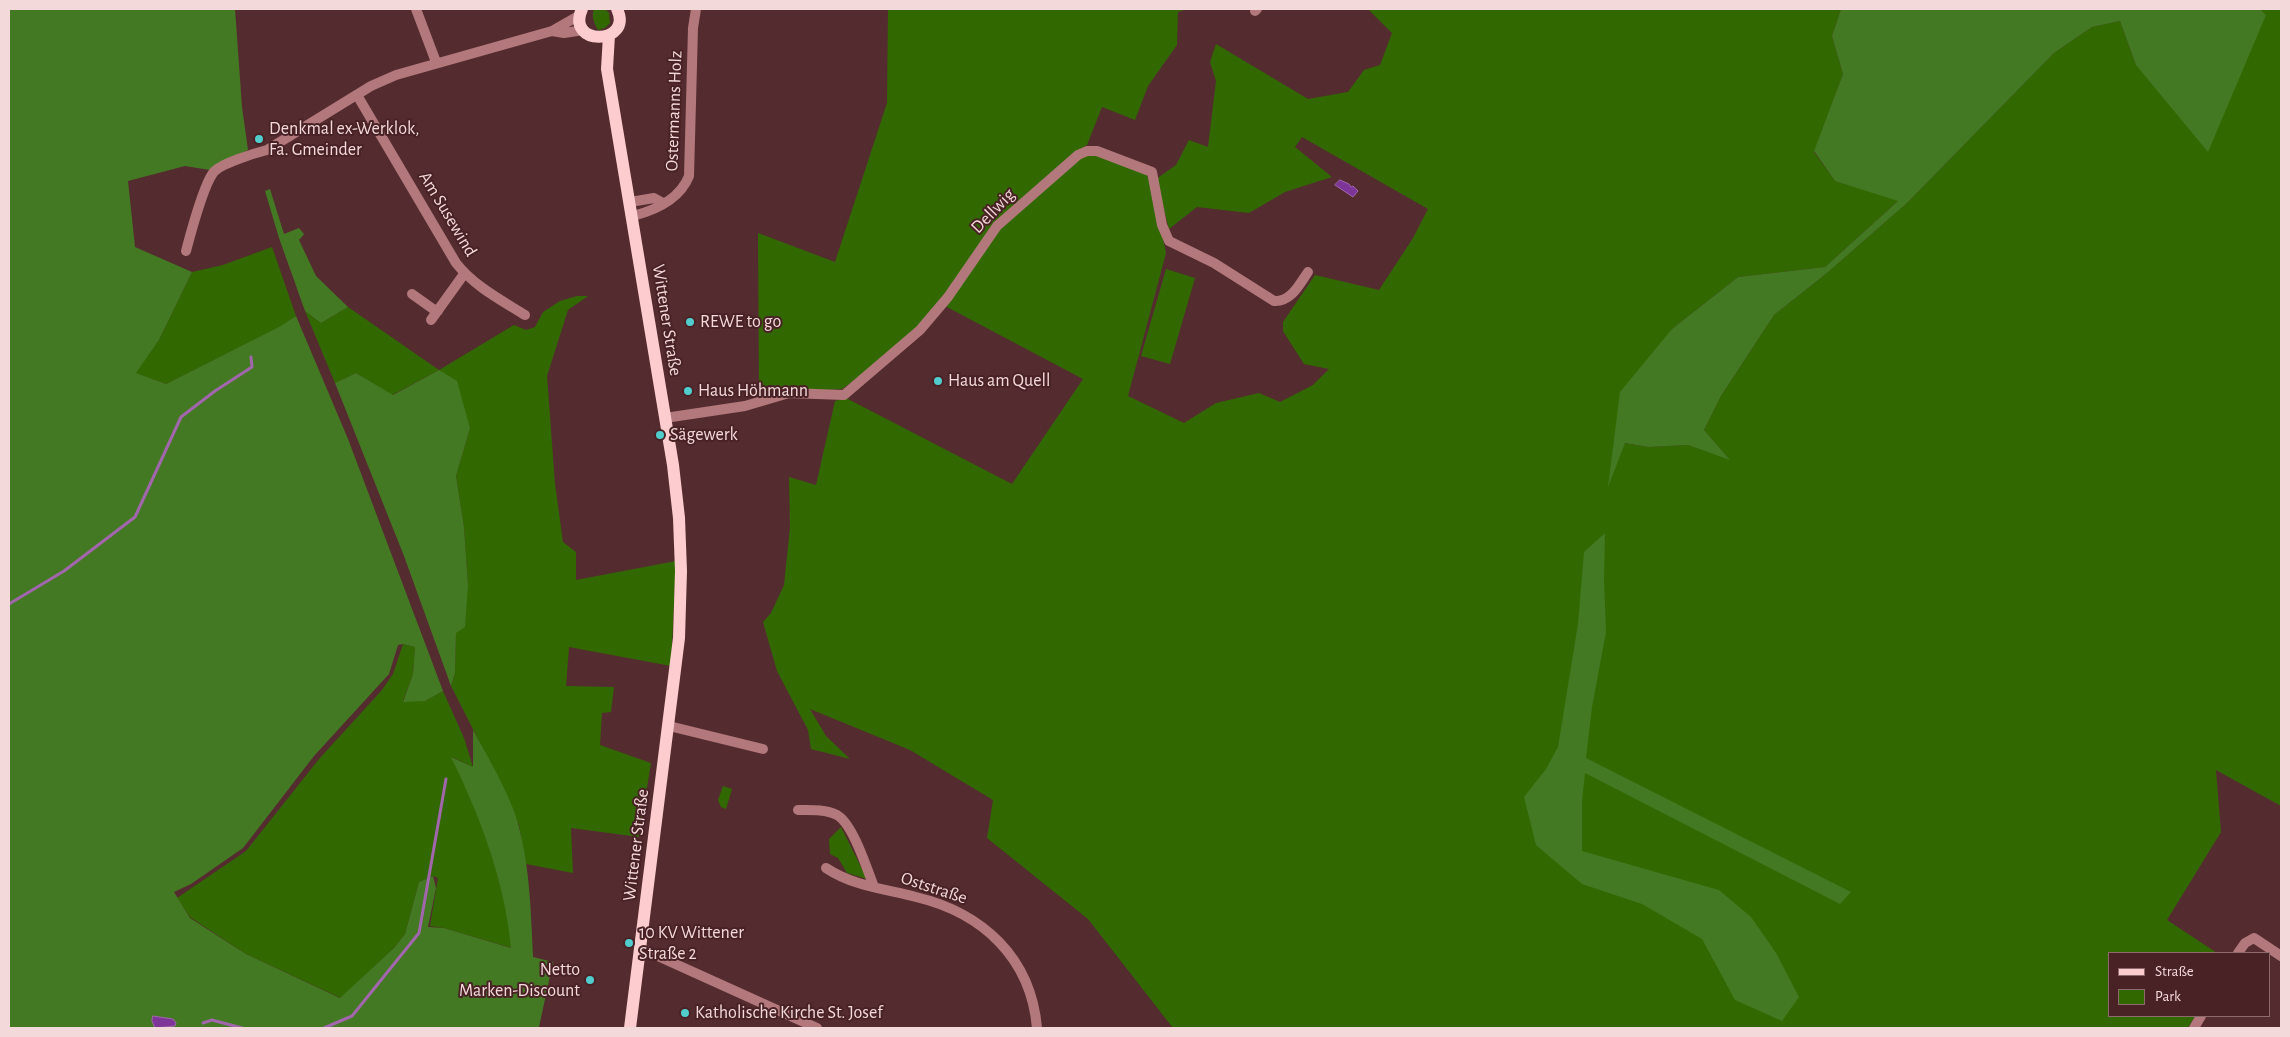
<!DOCTYPE html>
<html>
<head>
<meta charset="utf-8">
<style>
  body { margin:0 }
  #map { position:relative; width:2290px; height:1037px; overflow:hidden; background:#542c2f; font-family:"Alegreya Sans",sans-serif }
  canvas { display:block }
  .frame { position:absolute; inset:0; border:10px solid #f4d9da; pointer-events:none }
  .legend { position:absolute; left:2108px; top:952px; width:162px; height:65px; box-sizing:border-box; background:#492225; border:1px solid #8d6b6d; margin:0; padding:6px 9px; list-style:none; font-size:15px; color:#f4d9da }
  .legend li { display:flex; align-items:center; gap:10px; height:25px }
  .legend b { width:25px; border:1px solid #8d6b6d }
</style>
</head>
<body>
<div id="map">
<canvas width="2290" height="1037"></canvas>
<div class="frame"></div>
<ul class="legend">
<li><b style="height:6px;background:#fdccce"></b>Straße</li>
<li><b style="height:14px;background:#316900"></b>Park</li>
</ul>
</div>
<script>
const g = document.querySelector('canvas').getContext('2d');
g.lineJoin = 'round';
function fill(path, color) { g.fillStyle = color; g.fill(path, 'evenodd'); }
function strokePath(path, color, width, dash) { g.strokeStyle = color; g.lineWidth = width; g.lineCap = dash ? 'butt' : 'round'; g.setLineDash(dash || []); g.stroke(path); }
function drawText(font, color, halo, rows, align = 'center') {
  g.font = font + ' "Alegreya Sans",sans-serif'; g.lineWidth = 4; g.setLineDash([]); g.textBaseline = 'middle'; g.strokeStyle = halo; g.fillStyle = color; for (const [text, x, y, turn = 0] of rows) {
    g.save(); g.translate(x, y); g.rotate((+turn || 0) * Math.PI / 180); g.textAlign = isNaN(turn) ? turn : align; if (halo) g.strokeText(text, 0, 0); g.fillText(text, 0, 0); g.restore();
  }
}
const green = new Path2D(`
  M594 9H605L609 13 610 23 605 28 598 30C594 23 591 16 594 9Z
  M888 9H1187L1178 12 1177 45 1148 86 1135 120 1102 107 1087 145 1073 153 990 230 947 292 914 332 868 371 842 389 786 392 759 400 758 233 835 262 887 103Z
  M1368 9H1841L1832 36 1843 74 1814 152 1835 181 1899 200 1825 267 1738 277 1672 329 1624 443 1648 447 1688 445 1729 459 1704 430 1721 396 1774 315 1827 273 1907 203 2054 53 2092 27 2120 21 2136 65 2266 16 2260 9H2281V806L2216 770 2221 832 2167 920 2217 953H2109V1016H2195L2188 1028H1173L1088 919 987 838 993 800 910 750 810 709 826 736 850 759 811 749 808 730 777 671 763 622 771 613 784 585 790 527 789 477 816 485 835 401 846 398 1012 484 1083 379 945 306 996 229 1088 151 1146 173 1152 188 1166 253 1128 396 1184 423 1216 403 1259 393 1280 402 1313 385 1329 369 1304 364 1283 331V322L1315 275 1379 290 1413 238 1428 209 1302 137 1295 147 1332 177 1285 192 1249 213 1197 207 1169 229 1156 179 1176 165 1189 140 1208 147 1216 81 1210 62 1216 44 1308 99 1348 92 1364 70 1380 65 1392 33Z
  M272 247 296 316 280 327 166 384 135 373 159 340 192 272 223 265Z
  M1166 269 1195 278 1170 364 1141 356Z
  M577 296H588L568 310 547 376 555 484 563 542 576 552V580L676 561 671 666 569 647 566 686 614 687 611 712 602 713 600 745 651 763 639 837 571 828 573 873 526 864 519 825 498 778 451 686 455 673 456 633 468 585 464 527 456 476 470 428 439 370 392 395 356 373 335 383 305 311 321 323 348 307 439 370 514 325 526 330 535 327 543 312 560 301Z
  M403 644 415 647 413 674 403 701H425L443 691 464 738 473 767 452 757C481 817 505 883 512 948L444 928 430 926 438 878 433 876 419 882 405 934 394 948 341 998 246 954 190 917 177 898 246 851 319 759 382 690 393 674Z
  M723 786 732 789 726 809 721 807 718 800Z
  M841 827 867 879 847 873 838 858 830 854 829 839Z`);
const forest = new Path2D(`
  M9 9H235L242 107 248 150 210 170 185 166 128 181 135 247 192 272 159 340 136 373 166 384 279 327 296 316 348 439 443 691 425 701 403 702 413 674 415 647 403 644 398 645 389 674 314 756 243 848 191 884 174 892 190 918 246 954 340 998 394 948 405 934 419 882 433 876 436 888 428 927 444 928 511 948C505 882 480 816 451 757L473 767V730C488 757 512 798 519 827 530 869 531 914 533 957L553 962 539 1027 543 1028H9Z
  M1841 9H2260L2266 15 2208 152 2136 65 2120 21 2092 27 2054 53 1907 203 1827 273 1774 315 1721 396 1704 430 1730 460 1688 445 1648 447 1625 443 1608 487 1620 392 1672 329 1738 277 1825 267 1898 201 1835 181 1814 151 1843 74 1832 36Z
  M270 189 284 234 299 228 304 234 299 240 316 276 348 307 321 323 305 311 279 238 265 191Z
  M439 370 457 381 470 428 456 476 464 527 468 585 465 627 456 633 455 673 451 686 404 556 335 383 356 373 393 395Z
  M1605 533 1604 579 1606 632 1592 707 1586 758 1851 892 1840 904 1585 773 1582 802V851L1719 890 1751 917 1776 953 1799 997 1782 1021 1735 1000 1702 939 1642 904 1582 884 1536 845 1524 797 1546 769 1558 747 1578 624 1584 552Z`);
const water = new Path2D(`
  M1340 180 1349 184 1351 187 1353 186 1358 191 1353 197 1335 185Z
  M153 1016 173 1019 176 1023 175 1026 155 1028 152 1021Z`);
const stream = new Path2D(`
  M9 604 64 571 135 517 181 417 215 391 252 367 251 357
  M203 1023 212 1020 242 1028
  M324 1028 352 1016 419 933 446 779`);
const minor = new Path2D(`
  M416 9 436 62
  M1255 11 1257 9
  M552 31 564 33 584 30
  M357 95 456 263C474 286 501 300 525 315
  M630 202 654 198 663 203
  M633 216C656 210 680 199 689 176L693 28 696 9
  M186 251C191 232 203 187 213 173 219 164 255 153 267 150L371 86 396 75 552 31 580 15
  M412 294 433 309 438 311
  M431 320 464 274
  M665 418 745 406 789 393 844 395 920 330 948 297 997 226 1078 155 1087 151H1097L1152 172 1162 225 1169 241 1214 263 1274 301C1291 302 1299 285 1308 272
  M669 726 763 749
  M798 810C810 810 825 809 837 815 853 824 867 869 874 887
  M826 868C853 886 885 889 916 897 983 913 1031 958 1037 1028
  M640 948 817 1028
  M2238 953 2245 943 2254 938 2281 956
  M2194 1028 2201 1016`);
const major = new Path2D(`
  M582 9C565 47 634 45 617 9
  M609 35 607 69 673 465 679 518 681 571 679 638 630 1028`);
const markers = [
  [259,139,5,"#52cdce"],
  [690,322,5,"#52cdce"],
  [938,381,5,"#52cdce"],
  [688,391,5,"#52cdce"],
  [660,435,5,"#52cdce"],
  [629,943,5,"#52cdce"],
  [590,980,5,"#52cdce"],
  [685,1013,5,"#52cdce"]
];
const streetNames = [
  ["Ostermanns Holz",674,111,-88],
  ["Dellwig",993,211,-46],
  ["Am Susewind",448,214,59],
  ["Wittener Straße",667,320,81],
  ["Wittener Straße",636,845,-83],
  ["Oststraße",934,888,18]
];
const poiNames = [
  ["Denkmal ex-Werklok,",269,129],
  ["Fa. Gmeinder",269,150],
  ["REWE to go",700,322],
  ["Haus am Quell",948,381],
  ["Haus Höhmann",698,391],
  ["Sägewerk",670,435],
  ["10 KV Wittener",639,933],
  ["Straße 2",639,954],
  ["Netto",580,970,"right"],
  ["Marken-Discount",580,991,"right"],
  ["Katholische Kirche St. Josef",695,1013]
];
fill(green, '#316900');
fill(forest, '#447923');
fill(water, '#7d3598');
strokePath(water, '#a166ac', 1);
strokePath(stream, '#a166ac', 3);
strokePath(minor, '#b2787b', 10);
strokePath(major, '#fdccce', 12);
for (const [x, y, r, color] of markers) { const dot = new Path2D(); dot.arc(x, y, r, 0, 2 * Math.PI); g.fillStyle = color; g.fill(dot); strokePath(dot, '#492225', 2); }
drawText('18px', '#f4d9da', '#492225', streetNames);
drawText('18px', '#f4d9da', '#492225', poiNames, 'left');
</script>
</body>
</html>
